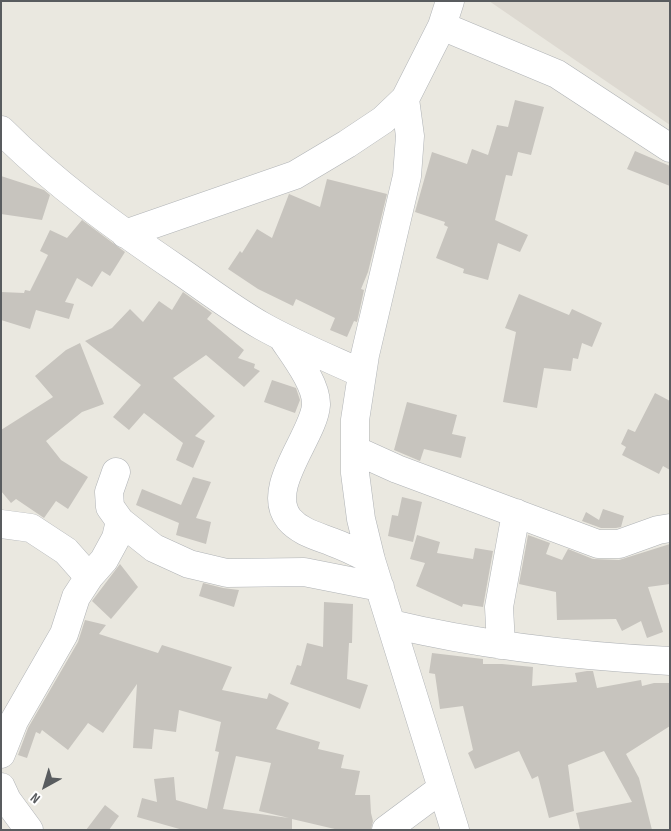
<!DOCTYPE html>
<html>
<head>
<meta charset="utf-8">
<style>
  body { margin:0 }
  #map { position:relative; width:671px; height:831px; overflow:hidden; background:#eae8e0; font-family:"Sofia Sans Condensed",sans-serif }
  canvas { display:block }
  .frame { position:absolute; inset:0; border:2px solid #595c5f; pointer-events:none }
  .north { position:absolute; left:20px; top:761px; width:50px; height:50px; -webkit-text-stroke:4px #fff; paint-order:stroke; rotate:219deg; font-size:14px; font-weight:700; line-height:20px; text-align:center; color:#595c5f }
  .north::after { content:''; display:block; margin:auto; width:18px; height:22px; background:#595c5f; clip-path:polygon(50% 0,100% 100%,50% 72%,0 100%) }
</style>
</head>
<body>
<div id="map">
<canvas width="671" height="831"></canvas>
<div class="frame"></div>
<div class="north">N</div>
</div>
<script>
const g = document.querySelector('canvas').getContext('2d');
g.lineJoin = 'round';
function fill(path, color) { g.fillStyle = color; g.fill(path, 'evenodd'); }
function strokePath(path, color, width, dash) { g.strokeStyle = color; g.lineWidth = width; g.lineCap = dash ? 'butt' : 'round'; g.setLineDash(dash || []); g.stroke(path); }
const education = new Path2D(`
  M489 1H670V125Z`);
const building = new Path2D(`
  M515 100 544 107 531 155 518 152 512 176 506 175 495 220 528 235 520 252 498 243 488 280 463 273 464 269 436 258 448 227 444 225 445 222 415 212 432 152 467 164 472 149 488 155 497 125 508 127Z
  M635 151 670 166V186L627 169Z
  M1 176 44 190 50 195 42 220 1 214Z
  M327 179 387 194 368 272 361 289 364 290 357 322 354 321 347 337 330 330 335 318 296 299 293 306 258 289 228 269 240 251 242 253 257 229 272 238 289 194 320 207Z
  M82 220 125 252 110 276 102 271 92 287 77 278 65 302 74 304 69 319 36 310 30 329 1 320V292L24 293 25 290 30 291 48 255 40 251 50 230 67 238Z
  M183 292 212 313 207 319 244 350 238 358 255 364 254 368 260 371 244 387 206 355 173 378 215 416 195 436 205 441 193 468 176 460 183 443 144 413 129 430 113 417 141 385 85 341 112 328 130 309 143 322 159 301 172 310Z
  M519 294 569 315 572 309 602 323 592 347 582 343 578 359 573 358 571 371 544 368 537 408 503 402 516 332 505 328Z
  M80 343 104 404 82 412 46 441 61 460 88 477 68 509 56 501 44 518 16 499 11 503 1 491V430L53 397 35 376 66 350Z
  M272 380 296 388 300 400 295 413 264 402Z
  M655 393 670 401V470L663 466 659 474 622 455 626 447 621 444 628 429 635 432Z
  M407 402 457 415 452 434 466 437 461 458 424 449 420 461 394 450Z
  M193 477 211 482 196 518 211 522 206 544 176 535 179 523 136 505 142 489 181 505Z
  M402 497 422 502 413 542 388 536 392 515 398 516Z
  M603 509 624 516 621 527 616 528H601L582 521 586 512 599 520Z
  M417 535 440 542 437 553 473 559 475 548 493 551 483 607 463 604 462 607 416 586 425 563 410 559Z
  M528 535 550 543 546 554 562 560 568 549 593 559 619 560 670 544V584L648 587 663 632 647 638 641 621 622 631 616 619 557 620 556 592 519 584Z
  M120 564 138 587 111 619 92 601Z
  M203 583 223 588 239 590 234 607 199 596Z
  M324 602 353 604 352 643H349L347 679 368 685 360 709 290 684 297 665 301 666 307 643 323 647Z
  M85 620 106 625 99 634 158 653 162 645 232 667 222 690 267 699 269 693 289 703 276 729 320 742 318 749 344 755 341 768 360 771 355 795H370L371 813 373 821 371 830H339L292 819V830H183L137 817 142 798 157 802 154 779 174 777 176 800 207 809 219 752 215 751 221 722 179 710 176 732 154 729 152 749 133 748 137 684 103 733 88 723 68 750 42 730 40 734 36 732 27 758 18 755 28 728 78 642ZM236 756 271 763 259 811 289 818 223 809Z
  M432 653 483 659V664H502L533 667 532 686 577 682 575 673 587 671H593L597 688 641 680 642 686 654 683H670V726L626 754 639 778 652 830H580L576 813 632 802 604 751 568 765 574 811 549 818 538 776 532 779 519 751 475 769 468 753 473 750 463 706 440 709 435 674 429 673Z
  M105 805 119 816 109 830H86Z`);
const minor = new Path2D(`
  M442 26 557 74 670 148
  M405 99 410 136 407 176 365 355 355 420V473L361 519 371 560 455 830
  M1 130C54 183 115 227 177 269 205 288 232 309 262 326 294 344 328 358 361 373
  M125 234 295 175 347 144 383 120 405 99 442 26 450 1
  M282 337C293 354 317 384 316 405 314 436 264 488 289 519 300 532 317 536 332 542 346 547 358 553 371 560
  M355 450 397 469 598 544H619L658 530 670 528
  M116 472 109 492 110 507 120 521 154 548 189 564 227 573 304 572 380 587
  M1 524 31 528 66 551 89 577
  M392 624C483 646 576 656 670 661
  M501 645 499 607 516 513
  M1 754 14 721 64 634 76 597 89 577 104 560 116 538 120 521
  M1 787 7 800 29 830
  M386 830 441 789`);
fill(education, '#ddd9d1');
fill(building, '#c7c4be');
strokePath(minor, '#b0b3b6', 29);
strokePath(minor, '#fff', 28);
</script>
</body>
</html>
